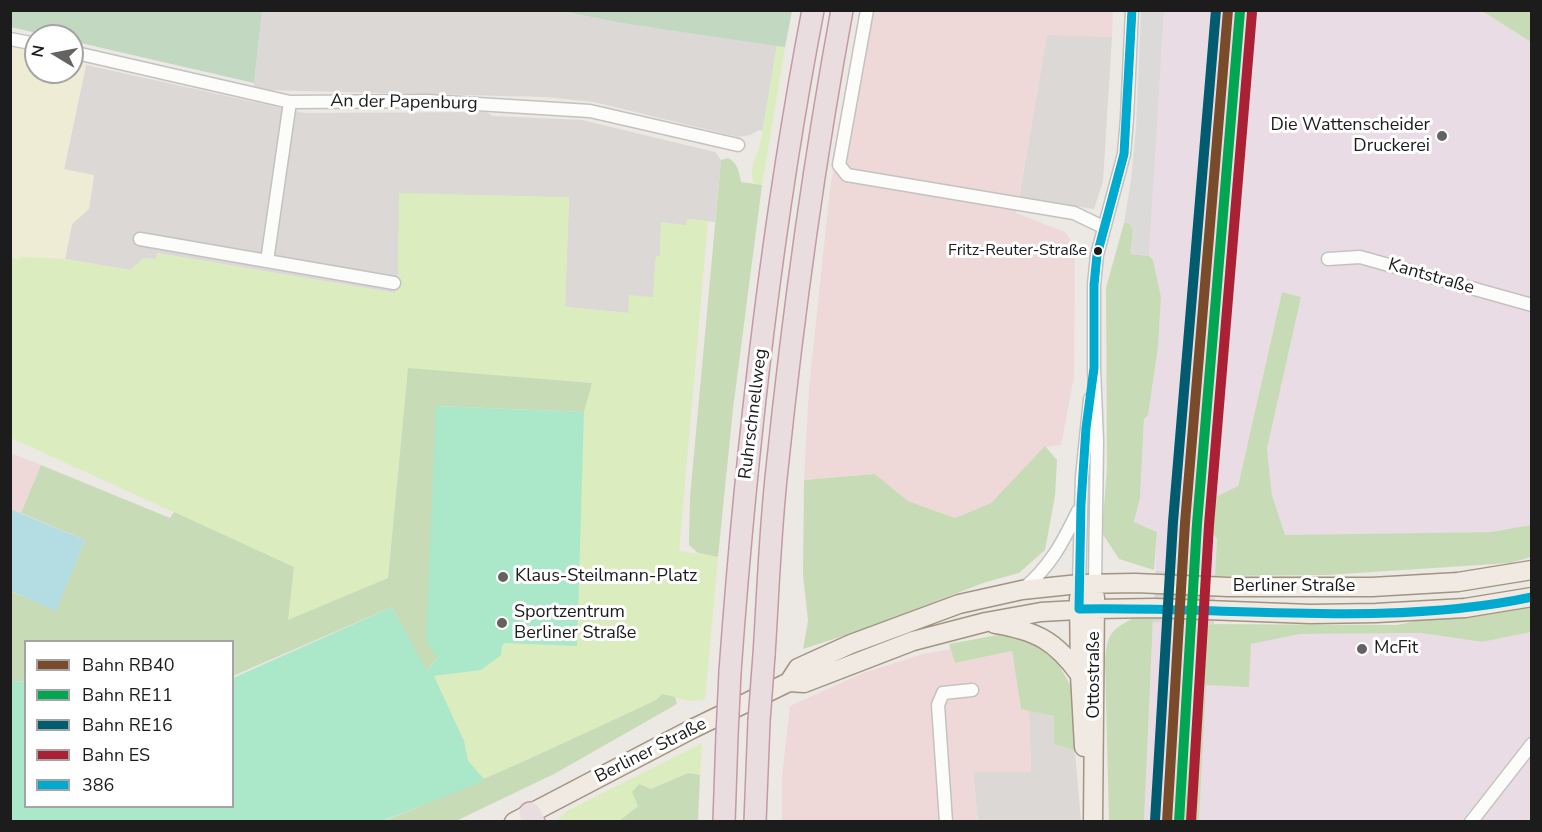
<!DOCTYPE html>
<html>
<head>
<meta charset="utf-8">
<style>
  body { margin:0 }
  #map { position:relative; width:1542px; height:832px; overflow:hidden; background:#ece8e4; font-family:"Nunito Sans",sans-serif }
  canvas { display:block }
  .frame { position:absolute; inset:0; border:12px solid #1c1c1c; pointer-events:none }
  .legend { position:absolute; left:24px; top:640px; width:210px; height:168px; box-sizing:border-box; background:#fff; border:2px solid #a4a4a4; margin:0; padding:8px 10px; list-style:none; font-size:18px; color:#1c1c1c }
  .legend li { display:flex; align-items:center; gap:12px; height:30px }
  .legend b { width:30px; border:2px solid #a4a4a4 }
  .north { position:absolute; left:24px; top:24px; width:60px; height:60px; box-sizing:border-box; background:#fff; border:2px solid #a4a4a4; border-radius:50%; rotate:280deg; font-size:16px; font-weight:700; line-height:24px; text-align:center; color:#1c1c1c }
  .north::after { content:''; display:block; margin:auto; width:21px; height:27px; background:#656362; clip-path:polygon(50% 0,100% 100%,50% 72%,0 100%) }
</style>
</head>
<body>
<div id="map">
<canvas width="1542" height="832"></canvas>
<div class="frame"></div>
<ul class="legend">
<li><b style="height:8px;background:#7a4b2a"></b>Bahn RB40</li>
<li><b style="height:8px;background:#00a651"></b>Bahn RE11</li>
<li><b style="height:8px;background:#005c6e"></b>Bahn RE16</li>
<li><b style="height:8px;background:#aa2135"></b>Bahn ES</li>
<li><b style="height:8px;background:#00a9ce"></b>386</li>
</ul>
<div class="north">N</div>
</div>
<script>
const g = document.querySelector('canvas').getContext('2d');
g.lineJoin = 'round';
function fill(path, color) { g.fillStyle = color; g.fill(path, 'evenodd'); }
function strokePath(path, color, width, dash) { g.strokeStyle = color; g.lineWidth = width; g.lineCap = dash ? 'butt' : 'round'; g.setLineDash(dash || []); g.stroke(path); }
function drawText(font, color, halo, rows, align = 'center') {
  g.font = font + ' "Nunito Sans",sans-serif'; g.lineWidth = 6; g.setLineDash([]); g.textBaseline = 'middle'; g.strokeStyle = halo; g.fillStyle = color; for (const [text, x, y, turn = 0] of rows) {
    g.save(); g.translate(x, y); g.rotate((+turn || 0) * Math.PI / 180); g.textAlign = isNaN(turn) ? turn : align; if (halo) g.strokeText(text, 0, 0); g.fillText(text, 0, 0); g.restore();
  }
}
const residential = new Path2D(`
  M262 11H562L621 23 777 45 763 131 759 130 750 135 738 137 594 102 545 97 264 90 254 87V83Z
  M1047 34 1112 37 1103 182 1094 209 1019 198Z
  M86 65 304 113 487 112 492 116 582 120 715 152 721 160 715 222 687 219 686 226 661 223 660 257 656 256 653 298 628 313 565 307 569 197 398 274 395 293 158 253 156 260 144 258 130 270 65 259 72 224 89 209 94 176 64 170Z
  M1029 710 1054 716V744L1075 751 1081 821H978L973 771H1031Z`);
const commercial = new Path2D(`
  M862 11H1113L1112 37 1047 35 1016 213 1065 232 1075 247 1074 377 1061 445 1045 447 991 503 955 518 908 501 875 474 804 480 809 388 830 189Z
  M11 453 41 465 21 513 11 591Z
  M951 649 955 663 1012 651 1021 708 1029 710 1031 772H973L978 821 782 822V777L790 706 863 673 923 654Z`);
const industrial = new Path2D(`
  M1164 11H1482L1531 42V525L1491 532 1285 536 1272 495 1267 449 1301 297 1282 292 1238 486 1208 526 1217 539 1214 625H1200L1184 821 1144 822 1157 532 1134 522 1140 497 1144 418 1148 415 1158 348 1161 297 1153 260 1149 256Z
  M1531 632V821L1199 822 1206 685 1250 644 1300 634 1421 633 1482 642Z`);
const farmland = new Path2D(`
  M11 46 36 53V72H72V61L86 65 64 169 94 175 89 209 72 224 65 259 21 257 20 260 11 258Z`);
const grass = new Path2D(`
  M777 45 785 47 762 185 754 183C750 172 753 159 759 150Z
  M399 193 569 197 565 307 628 313 629 295 653 297 656 256H660L661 222 686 225 687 219 708 221 679 551 718 557 705 699 690 701 662 694 656 700C566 743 475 784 382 821L464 741 434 676 481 670 490 662 505 643 580 514 584 412 592 383 408 369 388 578 287 621 294 567 11 438V258L19 260 20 257 65 259 130 270 144 258 156 259 157 253 395 293 398 274Z
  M702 743 700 775 688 773 651 789 638 806 619 821 556 822 567 811Z`);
const forest = new Path2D(`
  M1482 11H1531V42Z
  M728 158C738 163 739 172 741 182L762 185 733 409 718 557 698 553 689 545 690 497 721 160Z
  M1124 223H1129L1133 230 1131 254 1149 256 1153 260 1161 297 1158 348 1148 415 1144 419 1140 498 1134 522 1157 532 1154 570 1119 559 1102 533 1107 468 1106 288Z
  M1282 292 1301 297 1267 449 1272 495 1285 535 1491 532 1531 525V557L1510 563 1327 575 1215 576 1217 539 1207 526 1210 500 1238 486Z
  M408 368 592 383 584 412 436 406 437 658 426 672 392 607 233 676 232 642H26L25 682 11 681 10 591 56 610 85 540 21 513 41 465 170 518 174 512 294 567 288 620 388 578Z
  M1045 446 1057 460 1055 496 1045 550 1019 573 986 582 858 631 803 649 808 621 803 575 804 480 875 474 908 501 955 518 991 503Z
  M1531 604V632L1482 642 1421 633 1300 634 1251 644 1249 687 1206 685 1199 821 1184 822 1200 624 1397 625 1434 617Z
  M1132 619H1153L1144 821H1109L1105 660C1107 636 1110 630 1132 619Z
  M1003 634 1033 640 1051 651 1073 690 1075 751 1054 744V716L1021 709 1012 651 955 663 949 644Z
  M662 694 675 697 677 704 554 774 456 821 382 822C475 784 565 743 656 700Z
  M688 773 700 775 698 821H619L638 806 632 792 639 784 651 789Z`);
const cemetery = new Path2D(`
  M10 11H262L254 83 72 41V36H49L11 27Z
  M562 11H792L785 47 621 23Z`);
const pitch = new Path2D(`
  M436 406 584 412 577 646 505 643 502 646 501 655 481 670 434 676 464 741 468 761 484 779 477 784 382 821H11L10 681 25 682 26 806H232L233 678 392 607 427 671 437 658 426 640Z`);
const parking = new Path2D(`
  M1141 11H1164L1149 256 1130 254 1133 230 1129 223H1124L1131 180 1136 127Z`);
const water = new Path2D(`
  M10 509 85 540 56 611 11 591Z`);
const pier = new Path2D(`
  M1156 571 1215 576 1214 625 1153 622Z`);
const minor = new Path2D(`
  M867 10 839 165 847 175 1074 213 1103 227
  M10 39 36 44
  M72 52 290 102 428 101 590 111 738 145
  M140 239 394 283
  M1328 259 1360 257 1532 305
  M267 261 290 102
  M1095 583 1097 441 1094 368V285L1097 255 1124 154 1127 118 1132 10
  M1079 584 1082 477 1090 399
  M1023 589C1050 567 1063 542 1078 511
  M946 822 938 705 943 693 972 690
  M1471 822 1532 744`);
const primary = new Path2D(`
  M1079 598 1080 675 1084 747
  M995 624C1036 631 1055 640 1080 675
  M789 682 798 668 851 644 959 604 1022 590 1079 584 1135 583 1229 587H1372L1458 582 1532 570
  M514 822 692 729 789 682 804 683 913 641 986 622 1041 612 1095 609 1155 608 1310 614 1376 613 1465 608 1532 597
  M1093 822 1095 597`);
const motorway = new Path2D(`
  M764 655C768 593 770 531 777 469 793 315 814 162 842 10
  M730 672C746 450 771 229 813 10
  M530 813 534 822
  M724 822 727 735
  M755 822 759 721`);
const motorwayBridge = new Path2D(`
  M759 721 764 655
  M727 735 730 672`);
const bus1 = new Path2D(`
  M1132 10 1124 154 1097 255 1094 285V368L1086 428 1081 504 1079 609C1226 606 1388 628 1532 597`);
const rail1 = new Path2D(`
  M1167 822 1185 523 1228 10`);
const rail2 = new Path2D(`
  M1179 822 1197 524 1240 11`);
const rail3 = new Path2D(`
  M1155 821 1173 522 1216 10`);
const rail4 = new Path2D(`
  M1191 822 1209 525 1252 12`);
const markers = [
  [1442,136,6,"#656362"],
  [1098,251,5,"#1c1c1c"],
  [503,577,6,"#656362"],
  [502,623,6,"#656362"],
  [1362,649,6,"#656362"]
];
const busNames = [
  ["Fritz-Reuter-Straße",1087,251]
];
const streetNames = [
  ["An der Papenburg",404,103,1],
  ["Kantstraße",1431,277,16],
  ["Ruhrschnellweg",754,414,-83],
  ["Berliner Straße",1294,587],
  ["Ottostraße",1095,675,-90],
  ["Berliner Straße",651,751,-27]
];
const poiNames = [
  ["Die Wattenscheider",1430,126,"right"],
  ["Druckerei",1430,147,"right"],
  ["Klaus-Steilmann-Platz",515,577],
  ["Sportzentrum",514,613],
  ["Berliner Straße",514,634],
  ["McFit",1374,649]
];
fill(residential, '#dbd8d6');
fill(commercial, '#efd9d8');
fill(industrial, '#eadce5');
fill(farmland, '#eeecd5');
fill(grass, '#dbecbf');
fill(forest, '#c7dcb6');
fill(cemetery, '#c2d8c0');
fill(pitch, '#abe7c9');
fill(parking, '#dcdad8');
fill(water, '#b4dce3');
fill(pier, '#d7d7d5');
strokePath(minor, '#c4c2c0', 15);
strokePath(primary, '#a29481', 21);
strokePath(motorway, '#c498a8', 24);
strokePath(minor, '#fcfcfb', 12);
strokePath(primary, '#f0eae3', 18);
strokePath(motorway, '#eadddf', 21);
strokePath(motorwayBridge, '#c498a8', 24, []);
strokePath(motorwayBridge, '#eadddf', 21);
strokePath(bus1, '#00a9ce', 9);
strokePath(rail1, '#7a4b2a', 10);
strokePath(rail2, '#00a651', 10);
strokePath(rail3, '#005c6e', 10);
strokePath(rail4, '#aa2135', 10);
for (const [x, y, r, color] of markers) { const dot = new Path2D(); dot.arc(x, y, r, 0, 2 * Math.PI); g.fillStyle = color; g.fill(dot); strokePath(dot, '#fff', 2); }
drawText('16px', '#1c1c1c', '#fff', busNames, 'right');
drawText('18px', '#1c1c1c', '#fff', streetNames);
drawText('18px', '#1c1c1c', '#fff', poiNames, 'left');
</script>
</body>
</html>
